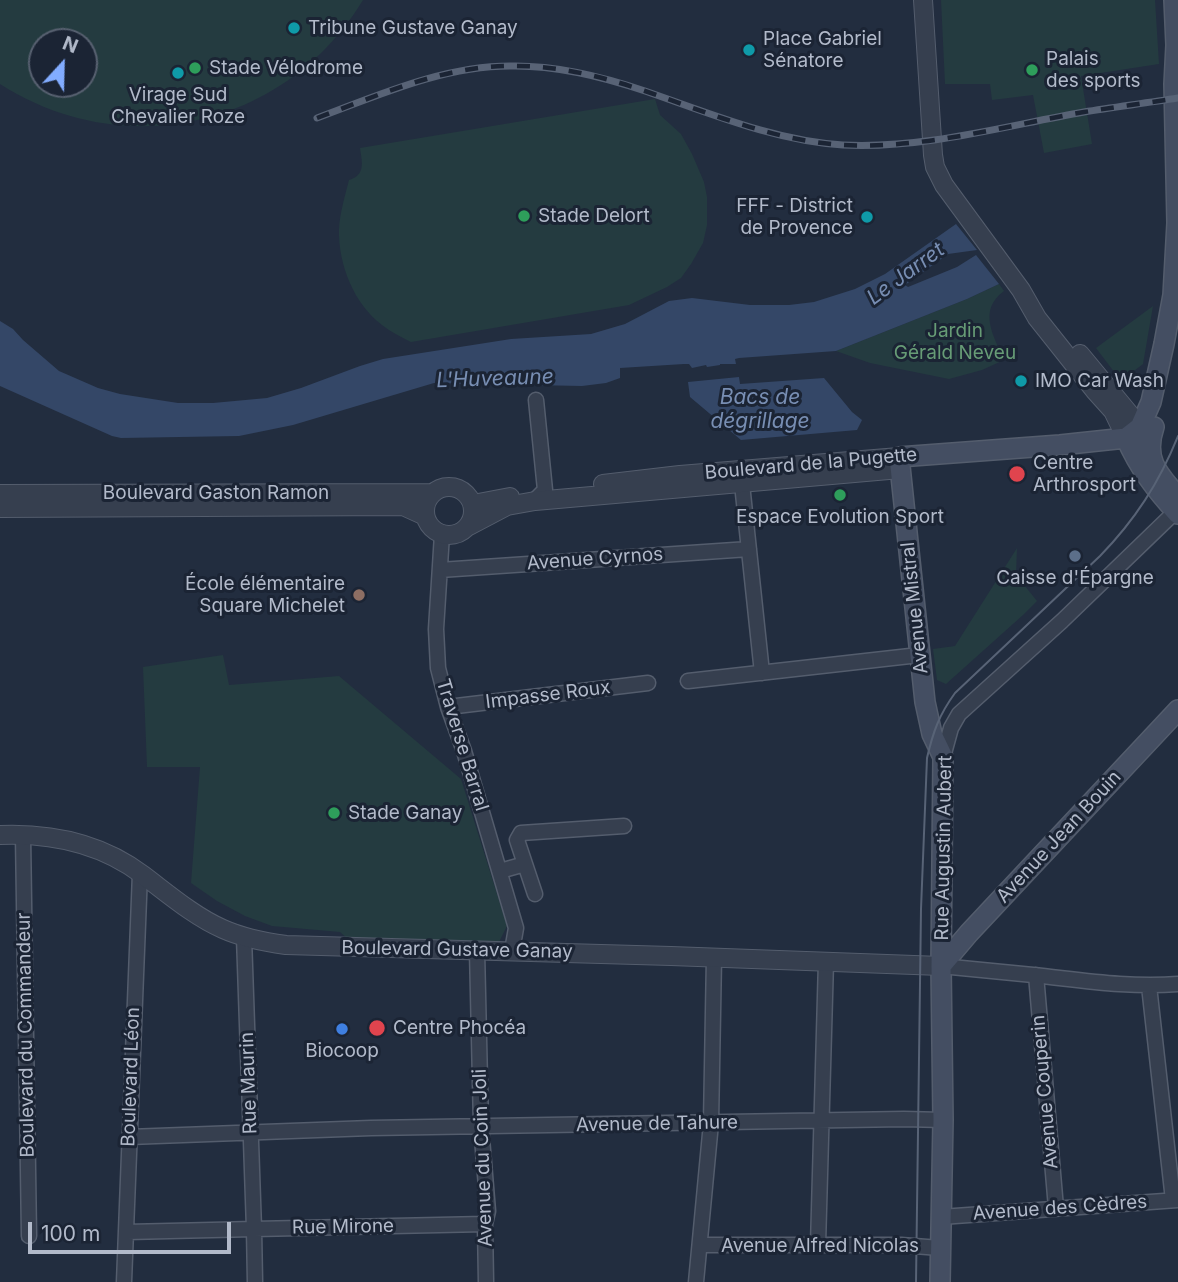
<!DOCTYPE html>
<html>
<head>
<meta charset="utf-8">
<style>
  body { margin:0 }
  #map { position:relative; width:1178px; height:1282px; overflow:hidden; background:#222d3f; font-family:Inter,sans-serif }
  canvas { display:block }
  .north { position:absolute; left:28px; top:28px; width:70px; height:70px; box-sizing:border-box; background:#1b2434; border:2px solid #576070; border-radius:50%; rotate:22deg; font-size:19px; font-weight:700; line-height:28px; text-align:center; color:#b2baca }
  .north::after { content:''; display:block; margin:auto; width:24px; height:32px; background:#82acff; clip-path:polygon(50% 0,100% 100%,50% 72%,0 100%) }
  .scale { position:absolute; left:28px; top:1222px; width:203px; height:32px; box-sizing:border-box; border:4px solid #b2baca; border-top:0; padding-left:9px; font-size:21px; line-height:24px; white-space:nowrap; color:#b2baca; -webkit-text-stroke:5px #1b2434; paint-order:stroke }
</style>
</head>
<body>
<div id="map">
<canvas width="1178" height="1282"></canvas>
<div class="north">N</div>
<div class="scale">100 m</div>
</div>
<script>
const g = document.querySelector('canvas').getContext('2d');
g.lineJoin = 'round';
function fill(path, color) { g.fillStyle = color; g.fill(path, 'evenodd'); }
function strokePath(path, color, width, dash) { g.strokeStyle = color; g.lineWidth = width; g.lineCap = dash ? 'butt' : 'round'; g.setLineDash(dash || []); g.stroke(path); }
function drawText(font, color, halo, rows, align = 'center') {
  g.font = font + ' Inter,sans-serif'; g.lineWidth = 6; g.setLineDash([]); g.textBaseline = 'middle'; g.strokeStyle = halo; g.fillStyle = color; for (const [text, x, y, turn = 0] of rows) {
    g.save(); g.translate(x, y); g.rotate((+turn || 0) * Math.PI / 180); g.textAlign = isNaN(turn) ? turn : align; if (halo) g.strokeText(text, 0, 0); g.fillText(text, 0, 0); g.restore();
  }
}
const green = new Path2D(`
  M0 0H363C286 127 125 164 0 84ZM42 42H84V84H42Z
  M941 0H1155L1159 64 1081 76 1092 144 1044 153 1033 95 992 100 990 84H945Z
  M655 99 660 115 681 134 692 154 704 182 707 197V225L703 243 691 264 681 278 667 287 629 305 411 342C401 337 391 332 382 325 354 304 338 264 339 229 340 212 345 196 349 180 366 175 362 162 360 148Z
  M999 284 1004 291C977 311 994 336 1004 360L982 370 949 379 870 363 836 351 967 299Z
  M1153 306 1143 364 1121 381 1096 348Z
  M1017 548 1016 575 1037 601 1023 615 946 684 937 680 933 649 955 646Z
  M223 655 229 685 339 676 461 779 507 926 499 942 349 940 340 932 272 926 245 916 217 901 191 883 200 767H147L143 667Z`);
const water = new Path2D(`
  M956 224 977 250 948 254 905 285 908 287 957 267 976 255 999 284 967 299 836 351 739 358 735 359 736 364H720V365L707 367 706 365 692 368 689 364H684L620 368V378L606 383 582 386 434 383 293 425 239 436 121 438 112 436 0 386V321L13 329 23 340 59 371 98 388 120 394 178 403H213L267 398 301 388 360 366 383 359 511 339 591 334 625 324 669 301 692 298 750 305H789L814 302 855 289 885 274Z
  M739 377 740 384 824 378 852 412 862 420 857 430 741 440 690 397 688 382Z`);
const minor = new Path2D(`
  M742 484 762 673
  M534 501 545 490 536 400
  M442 534 436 629 438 668 448 707 464 751 516 928 512 951
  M440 570 749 549
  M688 681 919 655
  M448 707 648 683
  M943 757 951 728 959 714 1062 621 1176 511
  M23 835 29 1236
  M525 864 535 894
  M500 871 525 864 517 840 521 833 624 826
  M477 950 481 1126 488 1211 485 1224 486 1282
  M941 966C972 969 1002 972 1033 975 1081 980 1129 988 1178 984
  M1036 975 1056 1208
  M1149 986 1173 1200
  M129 1137 371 1128 904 1119 943 1120
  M941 1217 1178 1200
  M127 1232 254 1229 244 937
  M700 1245H901L940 1248
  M818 1245 826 961
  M124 1282 140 873
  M255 1282 254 1229 485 1224
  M696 1282 711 1123 714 957`);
const tertiary = new Path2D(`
  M923 0 933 155 935 167 944 185 1021 290 1037 318 1095 391 1113 411 1126 438
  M1080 354 1147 435
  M603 484 680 475 899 457
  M425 511a24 24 0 1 1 48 0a24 24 0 1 1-48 0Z
  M0 494 432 493
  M473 504 510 497
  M0 508 403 506 425 516
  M469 526 507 506 535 501 900 469
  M0 835C51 833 102 844 143 875 167 893 195 917 223 929 243 938 264 942 286 945L671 956 941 966`);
const secondary = new Path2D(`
  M1154 427C1143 459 1158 474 1178 497
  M1126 438 1140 427 1151 402 1164 344 1173 295 1177 223 1174 84 1176 45 1174 0
  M1126 438C1139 468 1156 490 1178 514
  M941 966 969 933 1178 710
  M940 1282 943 1120 941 966 943 757 932 734 925 702 899 457 1060 445 1126 438 1150 440`);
const tram = new Path2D(`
  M916 1282 921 909 927 758C933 732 939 715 955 693L1100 556C1135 520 1159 483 1178 436`);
const rail = new Path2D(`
  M317 118C379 95 443 66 510 66 556 65 601 76 645 91 709 113 775 141 843 145 925 149 1004 126 1084 112 1115 107 1147 103 1178 98`);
const markers = [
  [294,28,7,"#0f9aa8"],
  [749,50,7,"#0f9aa8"],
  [195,68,7,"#2e9e5b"],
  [1032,70,7,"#2e9e5b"],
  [178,73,7,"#0f9aa8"],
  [524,216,7,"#2e9e5b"],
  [867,217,7,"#0f9aa8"],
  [1021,381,7,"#0f9aa8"],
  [1017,474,9,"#e0444e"],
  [840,495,7,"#2e9e5b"],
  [1075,556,7,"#5c6f8a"],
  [359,595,7,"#8d6e63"],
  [334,813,7,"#2e9e5b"],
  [377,1028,9,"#e0444e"],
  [342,1029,7,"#3f7fe0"]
];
const poiNames = [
  ["Tribune Gustave Ganay",308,28],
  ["Place Gabriel",763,39],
  ["Sénatore",763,61],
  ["Palais",1046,59],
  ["des sports",1046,81],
  ["Stade Vélodrome",209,68],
  ["Virage Sud",178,95,"center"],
  ["Chevalier Roze",178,117,"center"],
  ["FFF - District",853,206,"right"],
  ["de Provence",853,228,"right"],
  ["Stade Delort",538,216],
  ["IMO Car Wash",1035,381],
  ["Centre",1033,463],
  ["Arthrosport",1033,485],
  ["Espace Evolution Sport",840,517,"center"],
  ["Caisse d'Épargne",1075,578,"center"],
  ["École élémentaire",345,584,"right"],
  ["Square Michelet",345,606,"right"],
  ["Stade Ganay",348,813],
  ["Centre Phocéa",393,1028],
  ["Biocoop",342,1051,"center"]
];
const parkNames = [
  ["Jardin",955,331],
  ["Gérald Neveu",955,353]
];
const streetNames = [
  ["Boulevard de la Pugette",811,464,-5],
  ["Boulevard Gaston Ramon",216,493],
  ["Avenue Cyrnos",595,559,-4],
  ["Avenue Mistral",915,608,-96],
  ["Impasse Roux",548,695,-7],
  ["Traverse Barral",462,745,73],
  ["Avenue Jean Bouin",1059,837,-47],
  ["Rue Augustin Aubert",944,848,-89],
  ["Boulevard Gustave Ganay",457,950,1],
  ["Boulevard du Commandeur",26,1035,-91],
  ["Boulevard Léon",131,1077,-88],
  ["Rue Maurin",249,1083,-92],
  ["Avenue Couperin",1045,1092,-95],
  ["Avenue de Tahure",657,1124,-1],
  ["Avenue du Coin Joli",483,1158,-92],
  ["Avenue des Cèdres",1060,1208,-4],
  ["Rue Mirone",343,1227,-1],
  ["Avenue Alfred Nicolas",820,1246]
];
const waterNames = [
  ["Le Jarret",906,274,-36],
  ["L'Huveaune",495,379,-2],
  ["Bacs de",760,398],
  ["dégrillage",760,422]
];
fill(green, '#243b40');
fill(water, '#344767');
strokePath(minor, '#545d6d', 17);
strokePath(tertiary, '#545d6d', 20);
strokePath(secondary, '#545d6d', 22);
strokePath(minor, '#363f4f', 14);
strokePath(tertiary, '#363f4f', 18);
strokePath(secondary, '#444e62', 19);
strokePath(tram, '#586376', 2);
strokePath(rail, '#586376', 7);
strokePath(rail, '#1b2434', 4.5, [13]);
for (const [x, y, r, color] of markers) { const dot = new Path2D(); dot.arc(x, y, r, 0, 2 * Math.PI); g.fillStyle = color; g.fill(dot); strokePath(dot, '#1b2434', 2.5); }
drawText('19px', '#b2baca', '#1b2434', poiNames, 'left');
drawText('19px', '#679c76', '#1b2434', parkNames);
drawText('19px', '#b2baca', '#1b2434', streetNames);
drawText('italic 21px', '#788eb3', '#1b2434', waterNames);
</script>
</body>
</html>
